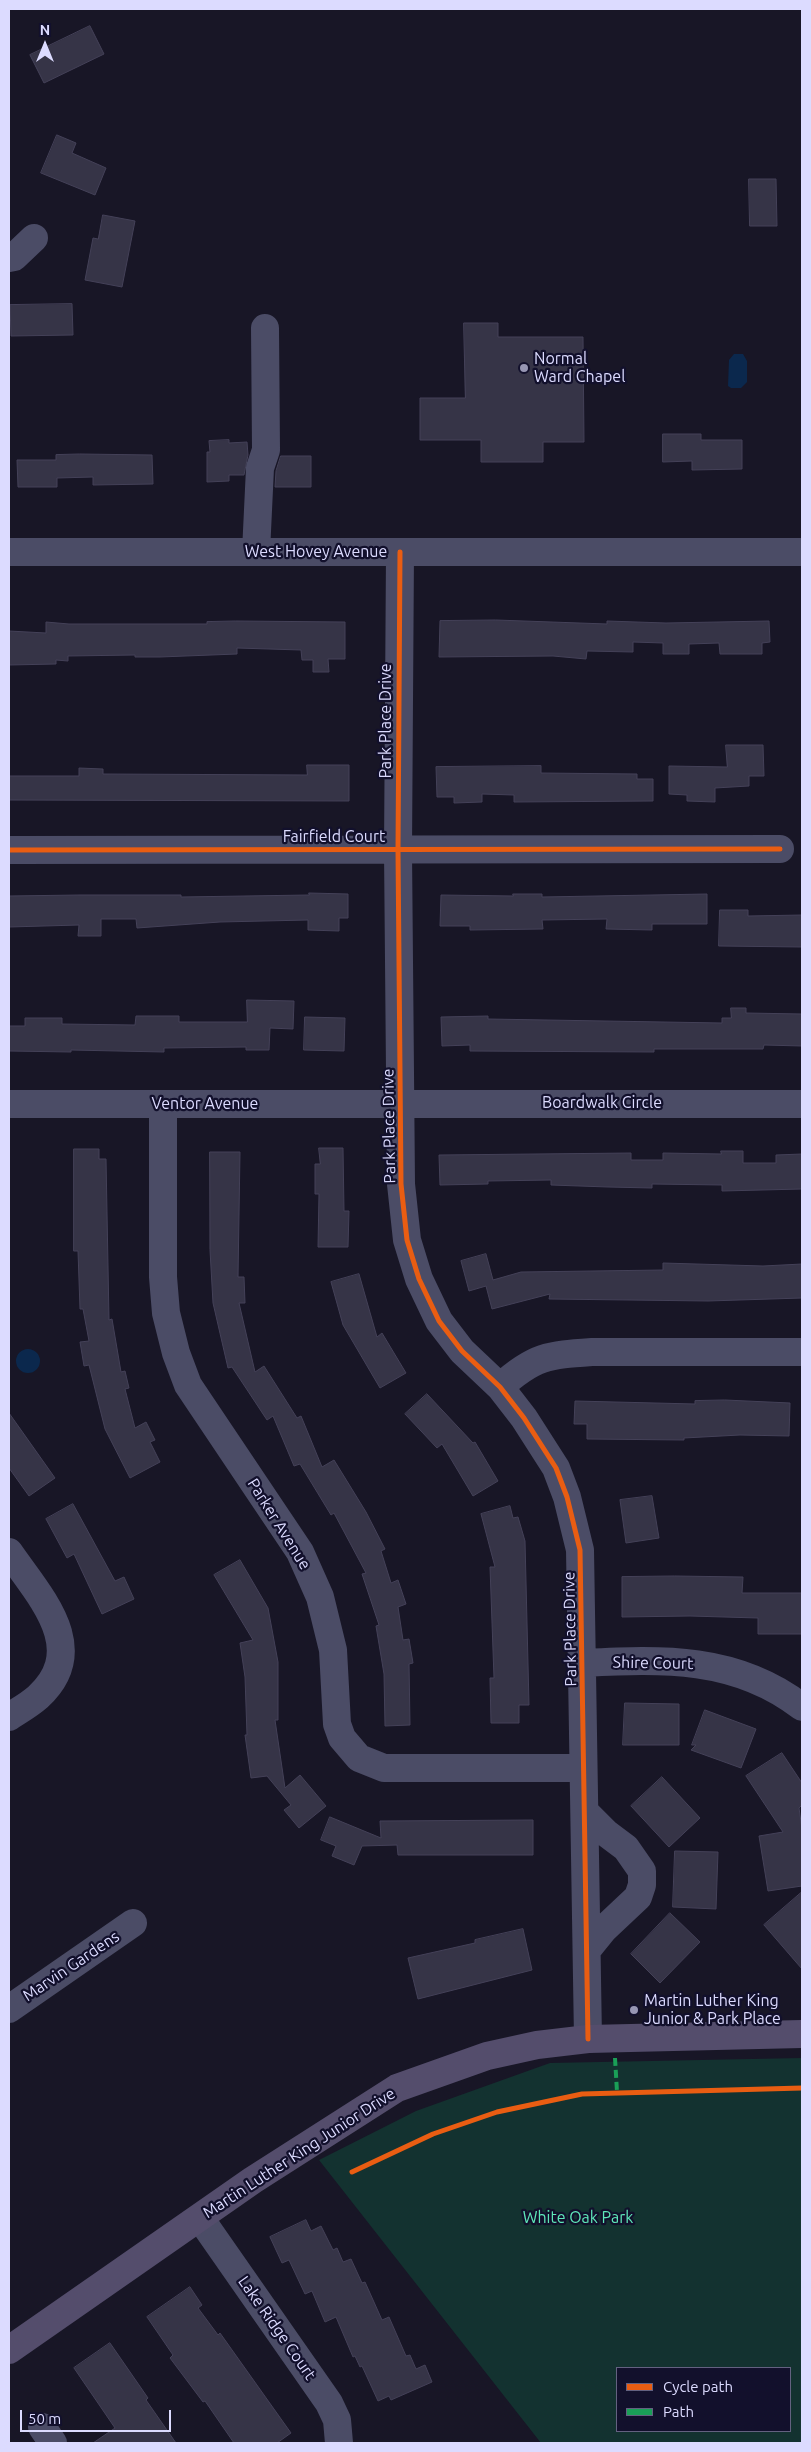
<!DOCTYPE html>
<html>
<head>
<meta charset="utf-8">
<style>
  body { margin:0 }
  #map { position:relative; width:811px; height:2452px; overflow:hidden; background:#181626; font-family:Ubuntu,sans-serif }
  canvas { display:block }
  .frame { position:absolute; inset:0; border:10px solid #dcdbff; pointer-events:none }
  .legend { position:absolute; left:616px; top:2367px; width:175px; height:65px; box-sizing:border-box; background:#12102c; border:1px solid #636180; margin:0; padding:6px 9px; list-style:none; font-size:15px; color:#dcdbff }
  .legend li { display:flex; align-items:center; gap:10px; height:25px }
  .legend b { width:25px; border:1px solid #636180 }
  .north { position:absolute; left:20px; top:20px; width:50px; height:50px; -webkit-text-stroke:4px #12102c; paint-order:stroke; rotate:0deg; font-size:14px; font-weight:700; line-height:20px; text-align:center; color:#dcdbff }
  .north::after { content:''; display:block; margin:auto; width:18px; height:22px; background:#dcdbff; clip-path:polygon(50% 0,100% 100%,50% 72%,0 100%) }
  .scale { position:absolute; left:20px; top:2410px; width:151px; height:22px; box-sizing:border-box; border:2px solid #dcdbff; border-top:0; padding-left:6px; font-size:15px; line-height:18px; white-space:nowrap; color:#dcdbff; -webkit-text-stroke:4px #12102c; paint-order:stroke }
</style>
</head>
<body>
<div id="map">
<canvas width="811" height="2452"></canvas>
<div class="frame"></div>
<ul class="legend">
<li><b style="height:6px;background:#e95d12"></b>Cycle path</li>
<li><b style="height:6px;background:#1a9f57"></b>Path</li>
</ul>
<div class="north">N</div>
<div class="scale">50 m</div>
</div>
<script>
const g = document.querySelector('canvas').getContext('2d');
g.lineJoin = 'round';
function fill(path, color) { g.fillStyle = color; g.fill(path, 'evenodd'); }
function strokePath(path, color, width, dash) { g.strokeStyle = color; g.lineWidth = width; g.lineCap = dash ? 'butt' : 'round'; g.setLineDash(dash || []); g.stroke(path); }
function drawText(font, color, halo, rows, align = 'center') {
  g.font = font + ' Ubuntu,sans-serif'; g.lineWidth = 4.5; g.setLineDash([]); g.textBaseline = 'middle'; g.strokeStyle = halo; g.fillStyle = color; for (const [text, x, y, turn = 0] of rows) {
    g.save(); g.translate(x, y); g.rotate((+turn || 0) * Math.PI / 180); g.textAlign = isNaN(turn) ? turn : align; if (halo) g.strokeText(text, 0, 0); g.fillText(text, 0, 0); g.restore();
  }
}
const green = new Path2D(`
  M802 2058V2443H541L319 2160 416 2111 550 2063ZM617 2368H790V2431H617Z`);
const water = new Path2D(`
  M734 354H743L747 361V382L741 388H731L728 386 729 360Z
  M16 1361a12 12 0 1 1 24 0a12 12 0 1 1-24 0Z`);
const building = new Path2D(`
  M90 26 104 54 44 83 30 55Z
  M57 135 76 143 72 153 106 168 95 195 41 173Z
  M749 179H776L777 226H750Z
  M103 215 135 221 122 287 85 280 93 238 98 239Z
  M72 304 73 335 11 336 10 305Z
  M464 323H498V337H583L584 442H543V462H481V440H420V398H465Z
  M663 434H701V440H742V469L692 470V461L663 462Z
  M229 440V443L247 442 248 455 244 475H229V481L207 482V452H210L209 441Z
  M80 454 152 455 153 484 93 485V477L57 478V487H18L17 460H56V455Z
  M281 456H311V487H275L276 471Z
  M496 620 607 624V621L666 623 769 621 770 642 762 643V654H720L719 643 689 644V654H663V643L633 642V652L587 651 586 659 553 656 439 657 440 621Z
  M236 621 345 622V659H328L329 672H313V660H302L301 650 237 648V654L160 657H135V655L68 656V661L56 660V664L9 665V631L46 633V622L69 624H207V622Z
  M726 745H763L764 776H749V786L715 788V802L687 801V795L669 794V766L727 767Z
  M307 765H349V801L9 800V776H79V768L103 769V774L307 775Z
  M541 766V773L637 774V779H653V801L514 802V795L482 794V802L454 803V797H437L436 767Z
  M309 893 348 894V918H339V931L308 930V920L220 922 137 928 136 919H101V936H78L79 925 9 927V896L79 895H181V897L309 895Z
  M513 894H542V897L707 894V924H652V930L606 929 607 919 542 920 543 929 470 930V926H440L441 895 513 896Z
  M720 910H748V916L802 915V947L719 946Z
  M247 1000 294 1001 293 1029 270 1028 269 1050H246V1047L164 1048V1052L71 1050V1052L9 1051V1026H25V1018H62V1024L135 1025 136 1016H179V1022H247Z
  M731 1008H746V1013L802 1014V1046L764 1045 763 1049H654V1052L470 1051V1045L442 1046 441 1017 488 1016V1019L722 1023V1018H731Z
  M305 1017 345 1018 344 1051 304 1050Z
  M319 1148H343L344 1211H349L348 1247H318L319 1194H315V1164H320Z
  M74 1149H99V1159H106L109 1320 112 1319 121 1372 125 1371 129 1388 125 1389 135 1428 146 1422 155 1440 150 1442 160 1462 130 1478 105 1429 89 1365 84 1366 80 1342 89 1341 83 1309H80L78 1251H74Z
  M721 1151H743V1163H776V1155L802 1154V1189L722 1191V1185L652 1184V1188L608 1187 551 1185V1180L488 1181V1184L440 1185 439 1155 631 1153V1160H663V1153L721 1154Z
  M210 1152H240L238 1277H244L245 1303H239L255 1372 264 1366 297 1418 301 1416 322 1467 334 1460 366 1512 385 1549 381 1551 391 1583 398 1580 406 1604 398 1607 403 1640 409 1639 413 1663 409 1664 410 1725 385 1726 384 1674 376 1626 379 1625 362 1574 366 1573 334 1513 331 1515 300 1464 294 1466 273 1416 267 1420 232 1367 228 1368 213 1303 210 1250Z
  M486 1254 493 1280 521 1272 663 1270V1263L763 1266 802 1264V1298L708 1301 549 1299 550 1294 492 1309 486 1286 469 1291 461 1261Z
  M359 1274 377 1337 382 1333 406 1373 380 1388 343 1325 331 1282Z
  M427 1394 473 1443 475 1442 498 1481 473 1496 442 1444 437 1448 405 1414Z
  M725 1400 790 1403 789 1436 740 1435 684 1438V1440L587 1439V1424H574L575 1401 695 1404V1401Z
  M9 1413 55 1478 29 1496 9 1468Z
  M652 1496 659 1538 626 1543 620 1500Z
  M73 1504 115 1581 124 1577 134 1599 102 1614 74 1554 67 1558 46 1519Z
  M510 1506 513 1518 518 1517 525 1541 529 1705H519V1723H491L490 1678H494L490 1567H495L481 1514Z
  M240 1560 268 1608 278 1662V1720H275L285 1788 300 1775 326 1806 299 1828 284 1810 291 1805 267 1776 251 1778 245 1735H247L245 1677 240 1643 253 1640 214 1575Z
  M675 1576 743 1577 742 1593H802V1634H758V1618L690 1616 622 1617V1577Z
  M625 1703 679 1704V1745H623Z
  M705 1710 756 1729 741 1768 691 1750 696 1745H692Z
  M782 1753 802 1783V1805L799 1808 802 1829V1886L768 1891 759 1836 783 1832 746 1776Z
  M662 1777 700 1818 669 1847 631 1806Z
  M330 1817 381 1838 380 1821 533 1820V1855H398L397 1845 362 1846 354 1865 332 1856 336 1846 321 1840Z
  M675 1851 718 1852 716 1909 673 1907Z
  M802 1892V1969L764 1925Z
  M670 1913 700 1942 660 1983 631 1954Z
  M523 1929 532 1970 418 1999 408 1958 475 1943V1940Z
  M306 2220 311 2231 321 2226 333 2250 337 2248 343 2262 351 2259 362 2283 365 2282 382 2320 389 2317 406 2356 410 2355 416 2369 425 2365 432 2382 391 2400 389 2396 378 2401 362 2366 360 2367 355 2356 353 2357 336 2317 325 2322 312 2291 305 2294 289 2260 282 2263 270 2237Z
  M190 2287 202 2305 198 2308 218 2335 220 2333 291 2433 277 2443H234L205 2401 203 2402 170 2358 173 2355 147 2317Z
  M110 2343 148 2398 146 2400 176 2443H93L115 2428 74 2368Z`);
const minor = new Path2D(`
  M9 258 14 257 34 238
  M9 552H802
  M256 552 260 468 266 450 265 328
  M400 552 398 850 401 1184 407 1240 419 1279 439 1321 462 1351 500 1387 524 1418 556 1468 567 1497 580 1550 588 2039
  M9 850 780 849
  M9 1104H802
  M163 1104V1277L166 1313 176 1353 188 1385 300 1552 320 1597 333 1650 337 1724 342 1738 359 1758 384 1768H583
  M500 1387C534 1356 548 1355 592 1352H802
  M9 1552C39 1596 91 1648 38 1697 29 1705 18 1711 9 1717
  M584 1663C662 1659 736 1656 802 1707
  M585 1812 606 1833 626 1848 642 1871V1885L638 1897 604 1929 587 1950
  M9 2009 133 1923
  M200 2218 329 2403 337 2420 339 2443
  M42 2427 53 2443`);
const major = new Path2D(`
  M9 2350 253 2180 397 2088 487 2056 537 2045 588 2039 802 2034`);
const quiet = new Path2D(`
  M615 2058 617 2092`);
const cycleway = new Path2D(`
  M400 552 398 850 401 1184 407 1240 419 1279 439 1321 462 1351 500 1387 524 1418 556 1468 567 1497 580 1550 588 2039
  M9 850 780 849
  M352 2172 433 2134 497 2112 582 2094 802 2088`);
const markers = [
  [524,368,5,"#9796b3"],
  [634,2010,5,"#9796b3"]
];
const poiNames = [
  ["Normal",534,359],
  ["Ward Chapel",534,377],
  ["Martin Luther King",644,2001],
  ["Junior & Park Place",644,2019]
];
const streetNames = [
  ["West Hovey Avenue",316,552],
  ["Park Place Drive",386,721,-90],
  ["Fairfield Court",334,837],
  ["Boardwalk Circle",602,1103],
  ["Ventor Avenue",205,1104],
  ["Park Place Drive",389,1126,-91],
  ["Parker Avenue",279,1524,58],
  ["Park Place Drive",570,1629,-91],
  ["Shire Court",653,1663,1],
  ["Marvin Gardens",71,1966,-34],
  ["Martin Luther King Junior Drive",299,2153,-33],
  ["Lake Ridge Court",277,2328,55]
];
const parkNames = [
  ["White Oak Park",578,2218]
];
fill(green, '#133230');
fill(water, '#0b284d');
fill(building, '#363447');
strokePath(building, '#444158', 1);
strokePath(minor, '#4b4c66', 28);
strokePath(major, '#544d6c', 28);
strokePath(quiet, '#1a9f57', 4, [8, 4]);
strokePath(cycleway, '#e95d12', 5);
for (const [x, y, r, color] of markers) { const dot = new Path2D(); dot.arc(x, y, r, 0, 2 * Math.PI); g.fillStyle = color; g.fill(dot); strokePath(dot, '#12102c', 2); }
drawText('16px', '#dcdbff', '#12102c', poiNames, 'left');
drawText('16px', '#dcdbff', '#12102c', streetNames);
drawText('16px', '#5fe7b9', '#12102c', parkNames);
</script>
</body>
</html>
